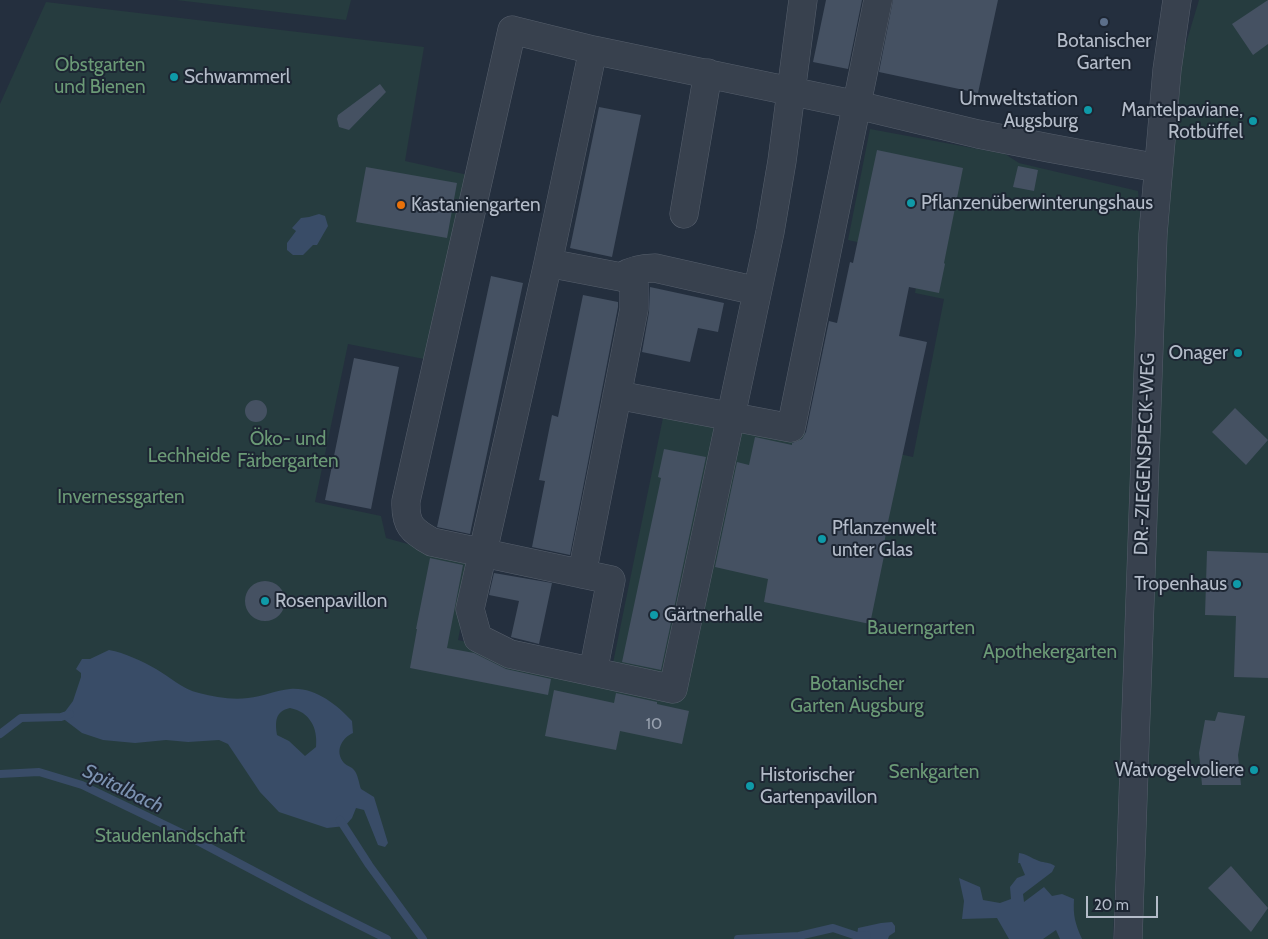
<!DOCTYPE html>
<html>
<head>
<meta charset="utf-8">
<style>
  body { margin:0 }
  #map { position:relative; width:1268px; height:939px; overflow:hidden; background:#242f3e; font-family:Cabin,sans-serif }
  canvas { display:block }
  .scale { position:absolute; left:1086px; top:896px; width:72px; height:22px; box-sizing:border-box; border:2px solid #b4bcc9; border-top:0; padding-left:6px; font-size:15px; line-height:18px; white-space:nowrap; color:#b4bcc9; -webkit-text-stroke:4px #1d2633; paint-order:stroke }
</style>
</head>
<body>
<div id="map">
<canvas width="1268" height="939"></canvas>
<div class="scale">20 m</div>
</div>
<script>
const g = document.querySelector('canvas').getContext('2d');
g.lineJoin = 'round';
function fill(path, color) { g.fillStyle = color; g.fill(path, 'evenodd'); }
function strokePath(path, color, width, dash) { g.strokeStyle = color; g.lineWidth = width; g.lineCap = dash ? 'butt' : 'round'; g.setLineDash(dash || []); g.stroke(path); }
function drawText(font, color, halo, rows, align = 'center') {
  g.font = font + ' Cabin,sans-serif'; g.lineWidth = 4; g.setLineDash([]); g.textBaseline = 'middle'; g.strokeStyle = halo; g.fillStyle = color; for (const [text, x, y, turn = 0] of rows) {
    g.save(); g.translate(x, y); g.rotate((+turn || 0) * Math.PI / 180); g.textAlign = isNaN(turn) ? turn : align; if (halo) g.strokeText(text, 0, 0); g.fillText(text, 0, 0); g.restore();
  }
}
const green = new Path2D(`
  M176 0H351L346 20Z
  M1199 0H1268V939H1141L1165 233 1176 77Z
  M46 2 424 47 405 161 468 175 424 359 348 344 315 502 381 516 386 538 473 562 458 640 611 673 666 403 913 457 944 299 915 293 921 256 848 240 870 129 1005 154 1019 163 1138 191 1142 233 1113 939H0V104Z`);
const water = new Path2D(`
  M319 214 325 216 328 226 317 245H313L303 255H293L287 250V243L296 231 292 228 301 218 309 217Z
  M109 650C125 653 142 661 156 669 170 677 182 689 199 693 215 697 231 700 248 698 262 697 276 690 290 689 315 687 336 704 352 721L353 733C342 738 334 751 344 763 347 766 352 767 354 770 358 774 359 784 361 789L374 797 388 843 385 847 378 845 364 810 356 808 352 818 345 826 327 828 279 812 260 792 228 744 219 740 188 742 166 740 135 743 103 740 82 733 61 717 73 701 81 677V673L76 669 82 659H90ZM290 708C310 712 318 728 316 747L305 756 289 741 277 735C275 722 275 711 290 708Z
  M1019 853C1027 854 1031 858 1039 861 1045 863 1049 862 1055 866L1052 872 1023 894 1024 902 1044 887 1052 896 1062 894 1074 899C1073 916 1075 923 1082 939H1060L1056 930 1043 939H1009L997 918 962 919 964 901 959 878 980 887 983 900 1000 903 1011 899 1010 887 1017 878 1025 875 1020 863H1018Z
  M892 922 895 926V932L889 936 888 939H859L857 936 858 928 881 923Z`);
const stream = new Path2D(`
  M0 734 21 718 61 717 70 714
  M0 774 39 772 82 785 186 835 307 899 387 939
  M340 820 369 865 423 939
  M738 939 799 936 833 928 857 936 867 935`);
const building = new Path2D(`
  M826 0H862L848 69 813 62Z
  M893 0H998L978 93 879 72Z
  M1268 0V44L1253 55 1232 24Z
  M380 84 386 92 349 130 339 127 337 119 338 115Z
  M599 107 641 115 612 257 570 248Z
  M877 150 963 168 944 263 945 264 939 293 909 287 899 336 927 342 888 522 882 555 884 556 870 624 764 602 768 579 715 567 737 462 749 465 755 437 792 445V443L802 439 806 432 829 321 837 323 850 262 853 263Z
  M1018 166 1038 170 1034 191 1013 187Z
  M366 167 457 183 447 238 356 222Z
  M491 276 523 283 470 534 437 527Z
  M650 287 724 303 718 332 698 328 690 362 642 352 649 312Z
  M583 295 618 302V307L570 555 532 547 545 481 539 480 552 415 558 417Z
  M354 358 399 367 371 509 325 500Z
  M245 411a11 11 0 1 1 22 0a11 11 0 1 1-22 0Z
  M1235 408 1268 440 1246 465 1212 432Z
  M664 449 706 457 661 670 622 662 661 478 658 477Z
  M1207 551 1268 553V678L1234 677 1236 616 1205 615Z
  M430 558 463 565 447 648 474 653 506 669 551 679 548 695 410 668 417 629H416Z
  M494 573 552 583 539 644 511 637 519 601 489 595Z
  M245 601a20 20 0 1 1 40 0a20 20 0 1 1-40 0Z
  M554 690 614 703 616 693 657 702V704L689 711 682 744 620 731 616 750 545 736Z
  M1218 712 1245 716 1238 755 1241 785H1202L1199 753 1205 720 1215 721Z
  M1231 866 1268 908 1251 932 1208 888Z`);
const minor = new Path2D(`
  M593 50 548 263 470 609 478 638 510 654 673 689 770 232 782 161 803 0
  M684 214 708 73
  M548 263 621 277 629 280 634 284V309L582 574
  M621 277C632 270 642 268 655 268L757 291
  M617 395 791 428 878 0
  M593 672 611 580 432 542C412 531 405 525 406 501L512 30 593 50 857 105 978 134 1049 148 1158 168
  M1128 939 1153 234 1167 70 1177 0`);
const markers = [
  [1104,22,5,"#5c6f8a"],
  [174,77,5,"#0f9aa8"],
  [1088,110,5,"#0f9aa8"],
  [1253,121,5,"#0f9aa8"],
  [911,203,5,"#0f9aa8"],
  [401,205,5,"#e8710a"],
  [1238,353,5,"#0f9aa8"],
  [822,539,5,"#0f9aa8"],
  [1237,584,5,"#0f9aa8"],
  [265,601,5,"#0f9aa8"],
  [654,615,5,"#0f9aa8"],
  [1254,770,5,"#0f9aa8"],
  [750,786,5,"#0f9aa8"]
];
const numberNames = [
  ["10",654,724]
];
const poiNames = [
  ["Botanischer",1104,41,"center"],
  ["Garten",1104,63,"center"],
  ["Schwammerl",184,77],
  ["Umweltstation",1078,99,"right"],
  ["Augsburg",1078,121,"right"],
  ["Mantelpaviane,",1243,110,"right"],
  ["Rotbüffel",1243,132,"right"],
  ["Pflanzenüberwinterungshaus",921,203],
  ["Kastaniengarten",411,205],
  ["Onager",1228,353,"right"],
  ["Pflanzenwelt",832,528],
  ["unter Glas",832,550],
  ["Tropenhaus",1227,584,"right"],
  ["Rosenpavillon",275,601],
  ["Gärtnerhalle",664,615],
  ["Watvogelvoliere",1244,770,"right"],
  ["Historischer",760,775],
  ["Gartenpavillon",760,797]
];
const parkNames = [
  ["Obstgarten",100,65],
  ["und Bienen",100,87],
  ["Öko- und",288,439],
  ["Färbergarten",288,461],
  ["Lechheide",189,456],
  ["Invernessgarten",121,497],
  ["Bauerngarten",921,628],
  ["Apothekergarten",1050,652],
  ["Botanischer",857,684],
  ["Garten Augsburg",857,706],
  ["Senkgarten",934,772],
  ["Staudenlandschaft",170,836]
];
const streetNames = [
  ["DR.-ZIEGENSPECK-WEG",1145,454,-88]
];
const waterNames = [
  ["Spitalbach",123,789,26]
];
fill(green, '#263c3f');
fill(water, '#394c67');
strokePath(stream, '#394c67', 8);
fill(building, '#455162');
strokePath(minor, '#565f6c', 29);
strokePath(minor, '#38414e', 28);
for (const [x, y, r, color] of markers) { const dot = new Path2D(); dot.arc(x, y, r, 0, 2 * Math.PI); g.fillStyle = color; g.fill(dot); strokePath(dot, '#1d2633', 2); }
drawText('16px', '#98a1af', null, numberNames);
drawText('19px', '#b4bcc9', '#1d2633', poiNames, 'left');
drawText('19px', '#6b9a76', '#1d2633', parkNames);
drawText('19px', '#b4bcc9', '#1d2633', streetNames);
drawText('italic 20px', '#7c92b1', '#1d2633', waterNames);
</script>
</body>
</html>
